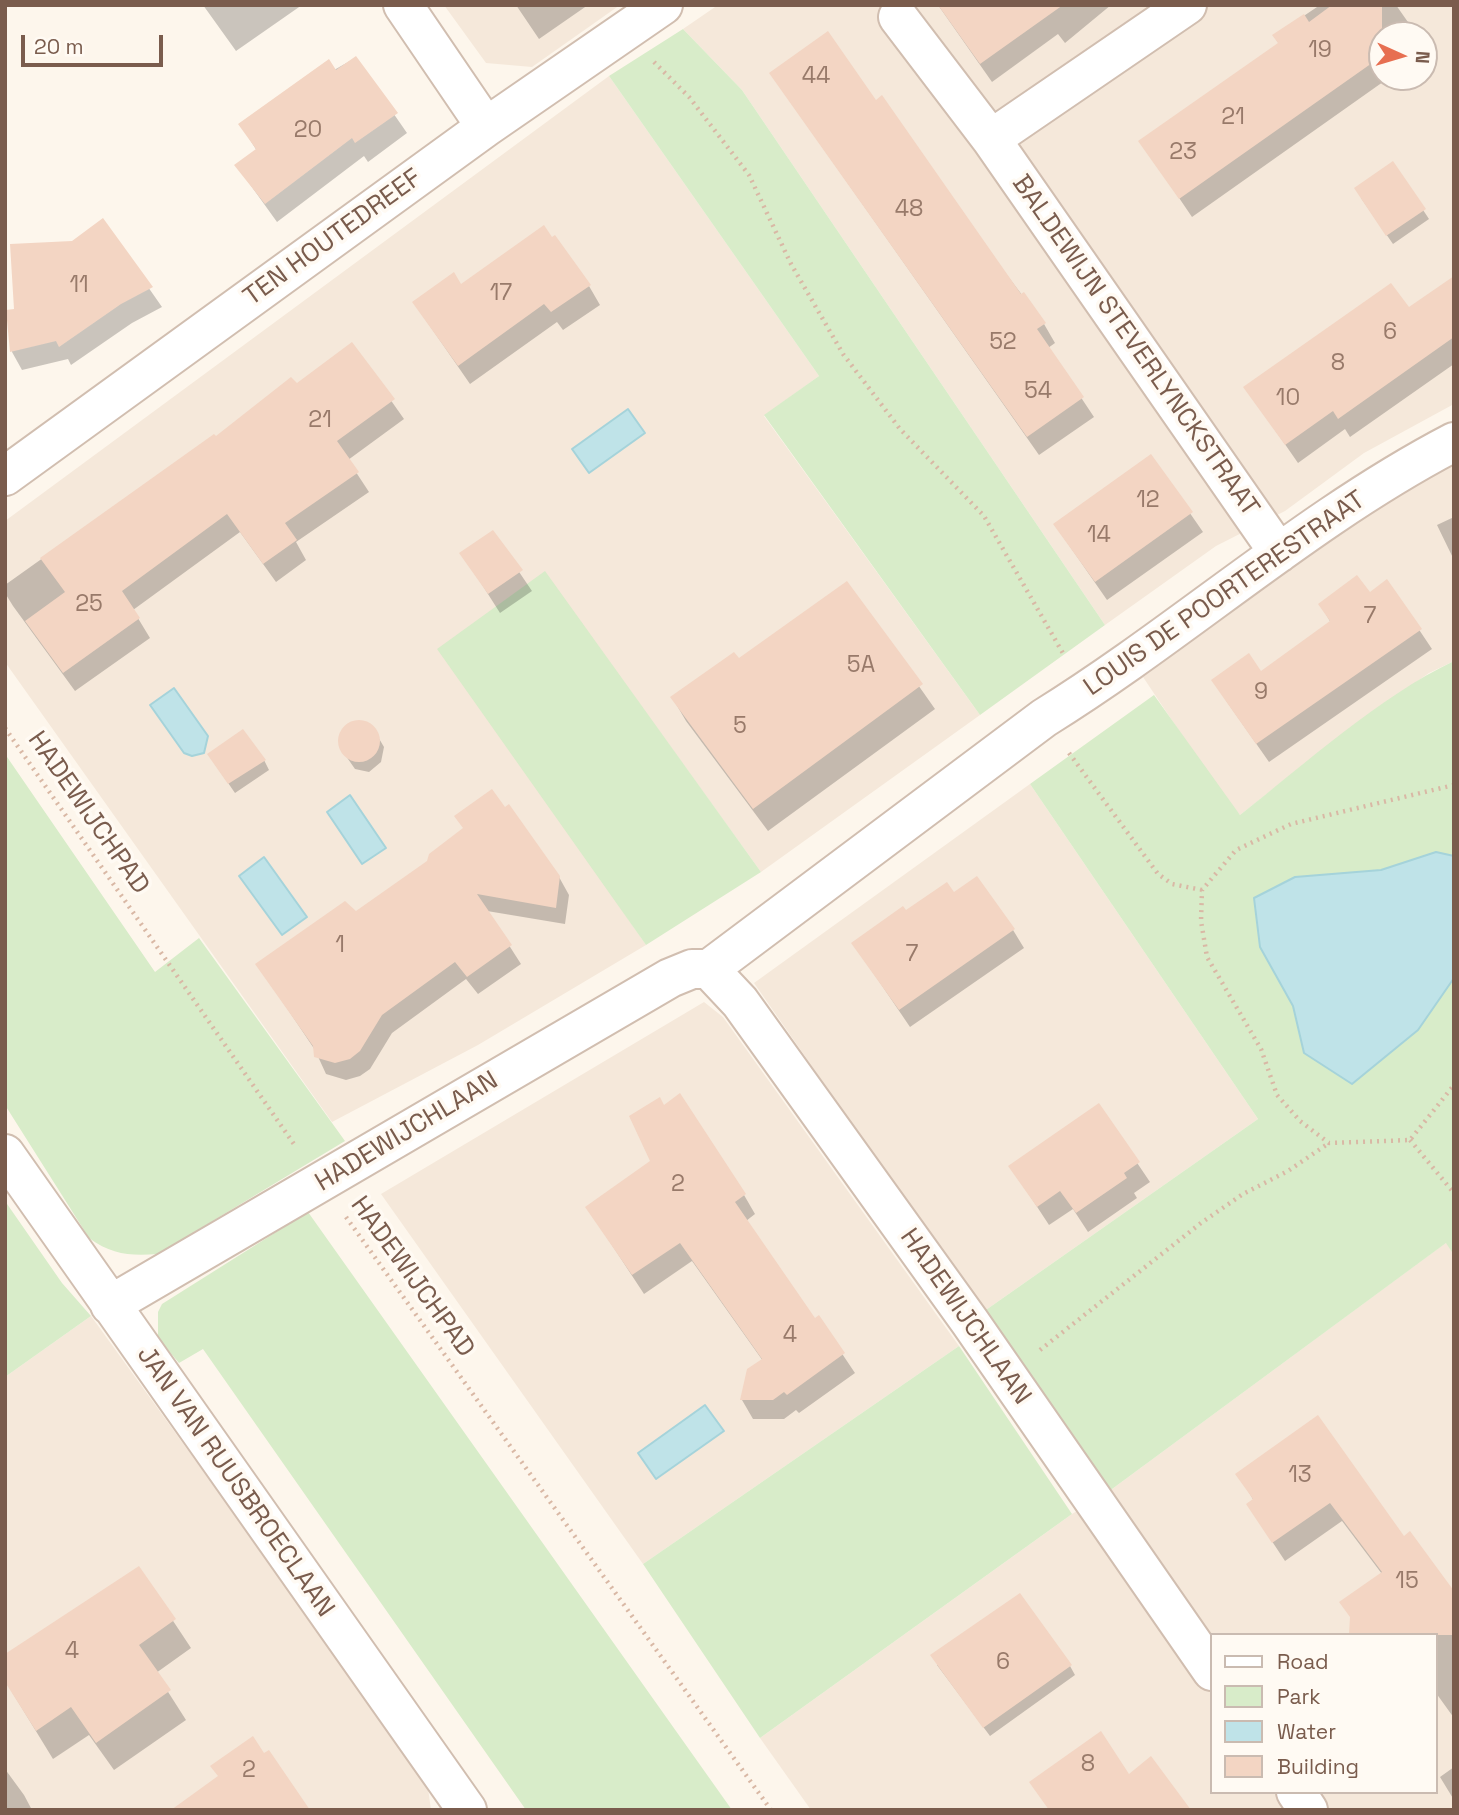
<!DOCTYPE html>
<html>
<head>
<meta charset="utf-8">
<style>
  body { margin:0 }
  #map { position:relative; width:1459px; height:1815px; overflow:hidden; background:#fdf6ec; font-family:"Space Grotesk",sans-serif }
  canvas { display:block }
  .frame { position:absolute; inset:0; border:7px solid #7a5c4d; pointer-events:none }
  .legend { position:absolute; left:1210px; top:1633px; width:228px; height:161px; box-sizing:border-box; background:#fffaf3; border:2px solid #cabbb1; margin:0; padding:9px 12px; list-style:none; font-size:21px; color:#7a5c4d }
  .legend li { display:flex; align-items:center; gap:14px; height:35px }
  .legend b { width:35px; border:2px solid #cabbb1 }
  .north { position:absolute; left:1368px; top:21px; width:70px; height:70px; box-sizing:border-box; background:#fffaf3; border:2px solid #cabbb1; border-radius:50%; rotate:94deg; font-size:19px; font-weight:700; line-height:28px; text-align:center; color:#7a5c4d }
  .north::after { content:''; display:block; margin:auto; width:24px; height:32px; background:#e76f51; clip-path:polygon(50% 0,100% 100%,50% 72%,0 100%) }
  .scale { position:absolute; left:21px; top:35px; width:142px; height:32px; box-sizing:border-box; border:4px solid #7a5c4d; border-top:0; padding-left:9px; font-size:21px; line-height:24px; white-space:nowrap; color:#7a5c4d; -webkit-text-stroke:5px #fffaf3; paint-order:stroke }
</style>
</head>
<body>
<div id="map">
<canvas width="1459" height="1815"></canvas>
<div class="frame"></div>
<ul class="legend">
<li><b style="height:9px;background:#fff"></b>Road</li>
<li><b style="height:19px;background:#d8ecc9"></b>Park</li>
<li><b style="height:19px;background:#bfe3e8"></b>Water</li>
<li><b style="height:19px;background:#f3d5c3"></b>Building</li>
</ul>
<div class="north">N</div>
<div class="scale">20 m</div>
</div>
<script>
const g = document.querySelector('canvas').getContext('2d');
g.lineJoin = 'round';
function fill(path, color) { g.fillStyle = color; g.fill(path, 'evenodd'); }
function strokePath(path, color, width, dash) { g.strokeStyle = color; g.lineWidth = width; g.lineCap = dash ? 'butt' : 'round'; g.setLineDash(dash || []); g.stroke(path); }
function drawText(font, color, halo, rows, align = 'center') {
  g.font = font + ' "Space Grotesk",sans-serif'; g.lineWidth = 7; g.setLineDash([]); g.textBaseline = 'middle'; g.strokeStyle = halo; g.fillStyle = color; for (const [text, x, y, turn = 0] of rows) {
    g.save(); g.translate(x, y); g.rotate((+turn || 0) * Math.PI / 180); g.textAlign = isNaN(turn) ? turn : align; if (halo) g.strokeText(text, 0, 0); g.fillText(text, 0, 0); g.restore();
  }
}
const residential = new Path2D(`
  M444 5H620L532 67 486 63Z
  M718 5H1454V404L1364 453 1285 511 1216 546 1105 625 742 90 683 29ZM1382 35H1424V77H1382Z
  M609 76 819 376 764 416 980 715 761 872 544 572 620 907 646 945 478 1045 332 1122 5 662V521Z
  M1454 463V661L1429 673 1347 731 1240 815 1220 792 1143 677 1288 569 1414 484Z
  M1030 784 1258 1119 983 1312 754 983Z
  M704 1002 723 1017 959 1346 643 1564 381 1194Z
  M1447 1242 1454 1253V1810H811L760 1738 1072 1514 1108 1492ZM1212 1635H1436V1792H1212Z
  M91 1316 427 1781 431 1810H5V1377Z`);
const green = new Path2D(`
  M683 29 742 90 1105 625 980 715 764 415 819 376 609 76Z
  M545 571 761 872 646 945 437 649Z
  M1454 661V1255L1446 1243 1108 1492 983 1312 1258 1119 1030 784 1154 695 1240 815C1305 764 1380 696 1454 661Z
  M5 754 155 972 199 938 345 1141 158 1254C131 1256 112 1255 89 1238L5 1105Z
  M5 1201 62 1283 91 1316 5 1377Z
  M308 1212 732 1810H526L203 1349 179 1363 158 1338V1312L162 1304Z
  M959 1346 1072 1514 760 1738 643 1564Z`);
const water = new Path2D(`
  M628 409 645 433 589 473 572 449Z
  M174 688 208 736 204 753 192 756 184 753 150 705Z
  M350 795 386 848 362 864 327 812Z
  M1436 852 1454 856V978L1418 1030 1352 1084 1304 1053 1293 1006 1260 947 1254 898 1295 877 1381 870Z
  M264 857 307 917 282 935 239 876Z
  M705 1405 724 1431 656 1479 638 1453Z`);
const shadow = new Path2D(`
  M203 5H302L236 51Z
  M516 5H588L539 39Z
  M938 5H1111L1065 43 1058 34 992 82Z
  M1320 5H1396L1417 35H1382V77H1390L1192 217 1141 142 1279 44 1274 36Z
  M355 58 407 133 368 162 364 156 277 222 236 165 257 151 240 124Z
  M771 74 876 102 1044 324 1055 343 1048 348 1094 417 1039 455Z
  M1392 163 1429 219 1393 244 1361 198Z
  M102 221 162 307 132 323 71 365 68 359 22 370 12 352 8 312 16 310 72 243Z
  M1454 278V364L1350 437 1345 429 1298 463 1246 388 1408 310Z
  M461 286H589L600 305 563 330 557 322 470 384 414 303Z
  M352 345 404 419 348 460 369 492 296 542 306 560 276 582 240 532 133 610 150 638 75 691 13 606 5 593V585L214 436 215 439 296 385Z
  M1151 457 1203 532 1107 600 1055 525Z
  M1454 517V560L1437 525Z
  M492 532 532 591 500 613 462 553Z
  M1387 582 1432 649 1269 762 1225 699 1331 623 1320 604 1369 595Z
  M847 584 935 709 768 831 686 721 672 697 738 660Z
  M356 721 371 725 384 747 381 762 369 772 355 769 339 746 342 731Z
  M264 760 269 770 235 793 215 764Z
  M559 877 569 895 565 924 487 911 521 964 478 994 466 979 392 1033 370 1069 360 1076 346 1080 326 1074 315 1050 258 965 356 914Z
  M954 895 1013 930 1024 948 910 1027 853 943 906 913Z
  M1098 1105 1150 1182 1134 1193 1137 1198 1088 1232 1073 1209 1049 1225 1011 1167Z
  M744 1195 755 1214 746 1221 815 1320 818 1318 855 1373 799 1413 796 1410 784 1419H753L742 1400 749 1370 763 1361 692 1261 644 1294 587 1207Z
  M1318 1418 1404 1538 1454 1594V1718L1436 1693V1635L1382 1574 1342 1521 1285 1561 1248 1505 1254 1501 1238 1474Z
  M138 1568 191 1648 156 1673 186 1720 114 1770 89 1735 53 1759 12 1692Z
  M937 1665 1070 1666 1075 1675 990 1736Z
  M1454 1767V1800L1440 1777Z
  M5 1769 24 1795 32 1810H5Z`);
const building = new Path2D(`
  M938 5H1063L980 64Z
  M1332 5H1382V56L1179 199 1138 141 1278 43 1272 35 1304 14 1309 22Z
  M828 31 876 100 882 95 1021 294 1024 292 1046 323 1037 329 1084 397 1027 437 769 73Z
  M356 56 398 113 355 143 352 138 265 204 234 165 256 149 238 124 329 59 336 70Z
  M1393 161 1426 209 1386 236 1354 188Z
  M103 218 153 287 121 304 59 347 56 341 10 352 6 310 14 309 10 244 72 241Z
  M544 225 552 237 555 235 591 285 551 312 544 304 458 366 412 302 454 272 461 284Z
  M1454 276V337L1338 419 1333 411 1285 445 1243 387 1391 283 1409 307Z
  M352 342 395 399 337 441 359 472 285 523 297 540 263 564 227 514 122 591 140 618 63 673 25 621 65 592 40 558 214 434 216 436 291 377 297 383Z
  M1151 454 1193 512 1095 582 1053 524Z
  M493 530 523 570 488 594 459 553Z
  M1357 575 1370 592 1387 579 1422 629 1256 744 1211 680 1249 653 1261 671 1330 621 1318 604Z
  M847 581 923 684 753 809 670 697 734 652 739 658Z
  M338 741a21 21 0 1 1 42 0a21 21 0 1 1-42 0Z
  M243 729 266 760 228 784 207 754Z
  M492 789 505 807 509 804 560 876 556 908 477 894 512 945 467 977 455 962 382 1015 360 1051 350 1059 335 1063 314 1057 313 1046 255 964 345 901 356 911 427 861 429 854 463 828 454 816Z
  M977 876 1015 929 899 1010 851 943 903 906 906 910 947 882 954 892Z
  M680 1093 746 1194 735 1202 815 1318 819 1315 845 1353 787 1395 784 1392 773 1400H740L747 1369 762 1359 680 1243 632 1275 585 1207 650 1161 629 1116 660 1097 664 1105Z
  M1099 1103 1140 1162 1124 1173 1127 1178 1076 1213 1060 1191 1037 1207 1008 1166Z
  M1318 1415 1404 1536 1410 1531 1454 1591V1635H1349L1350 1617 1339 1602 1382 1572 1330 1503 1272 1543 1246 1504 1253 1499 1235 1474Z
  M139 1566 176 1619 139 1645 171 1690 96 1743 71 1707 36 1731 5 1682V1654Z
  M1020 1593 1072 1665 983 1728 930 1655Z
  M1101 1731 1129 1774 1151 1756 1191 1810H1049L1029 1782Z
  M253 1736 264 1753 269 1750 310 1810H171L218 1776 210 1766Z`);
const path = new Path2D(`
  M654 62 689 97 749 175 791 264 843 354 900 429 984 516 1064 655
  M5 728 296 1147
  M1069 753 1158 874 1172 884 1202 890
  M1454 785 1291 824 1236 850 1202 890 1201 921 1207 957 1261 1049 1277 1095 1300 1121 1329 1143 1410 1140 1454 1085
  M1410 1140 1454 1193
  M346 1217 771 1810
  M1040 1350 1201 1223 1243 1194 1288 1171 1329 1143`);
const minor = new Path2D(`
  M403 5 486 127
  M1187 5 991 139 1279 553
  M898 17 991 139
  M5 476 486 127 663 5
  M709 969 740 1002 970 1322 1212 1671
  M5 1154 467 1810
  M110 1305 670 978 692 969H709L1044 718C1184 631 1308 518 1454 442
  M1296 1792 1308 1810`);
const numberNames = [
  ["19",1320,51],
  ["44",816,77],
  ["21",1233,118],
  ["20",308,131],
  ["23",1183,153],
  ["48",909,210],
  ["11",79,286],
  ["17",501,294],
  ["6",1390,333],
  ["52",1003,343],
  ["8",1338,364],
  ["54",1038,392],
  ["10",1288,399],
  ["21",320,421],
  ["12",1148,501],
  ["14",1099,536],
  ["25",89,605],
  ["7",1370,617],
  ["5A",861,666],
  ["9",1261,693],
  ["5",740,727],
  ["1",340,946],
  ["7",912,955],
  ["2",678,1185],
  ["4",790,1336],
  ["13",1300,1476],
  ["15",1407,1582],
  ["4",72,1652],
  ["6",1003,1663],
  ["8",1088,1765],
  ["2",249,1771]
];
const streetNames = [
  ["TEN HOUTEDREEF",333,238,-36],
  ["BALDEWIJN STEVERLYNCKSTRAAT",1135,346,55],
  ["LOUIS DE POORTERESTRAAT",1225,594,-35],
  ["HADEWIJCHPAD",88,813,55],
  ["HADEWIJCHLAAN",407,1132,-31],
  ["HADEWIJCHPAD",412,1277,54],
  ["HADEWIJCHLAAN",965,1317,55],
  ["JAN VAN RUUSBROECLAAN",235,1482,55]
];
fill(residential, '#f5e8da');
fill(green, '#d8ecc9');
fill(water, '#bfe3e8');
strokePath(water, '#a5d3da', 2);
fill(shadow, '#0003');
fill(building, '#f3d5c3');
strokePath(minor, '#d1beb0', 42);
strokePath(path, '#d9b8a5', 4.5, [2, 5]);
strokePath(minor, '#fff', 38);
drawText('23px', '#987a6a', null, numberNames);
drawText('26px', '#7a5c4d', '#fffaf3', streetNames);
</script>
</body>
</html>
